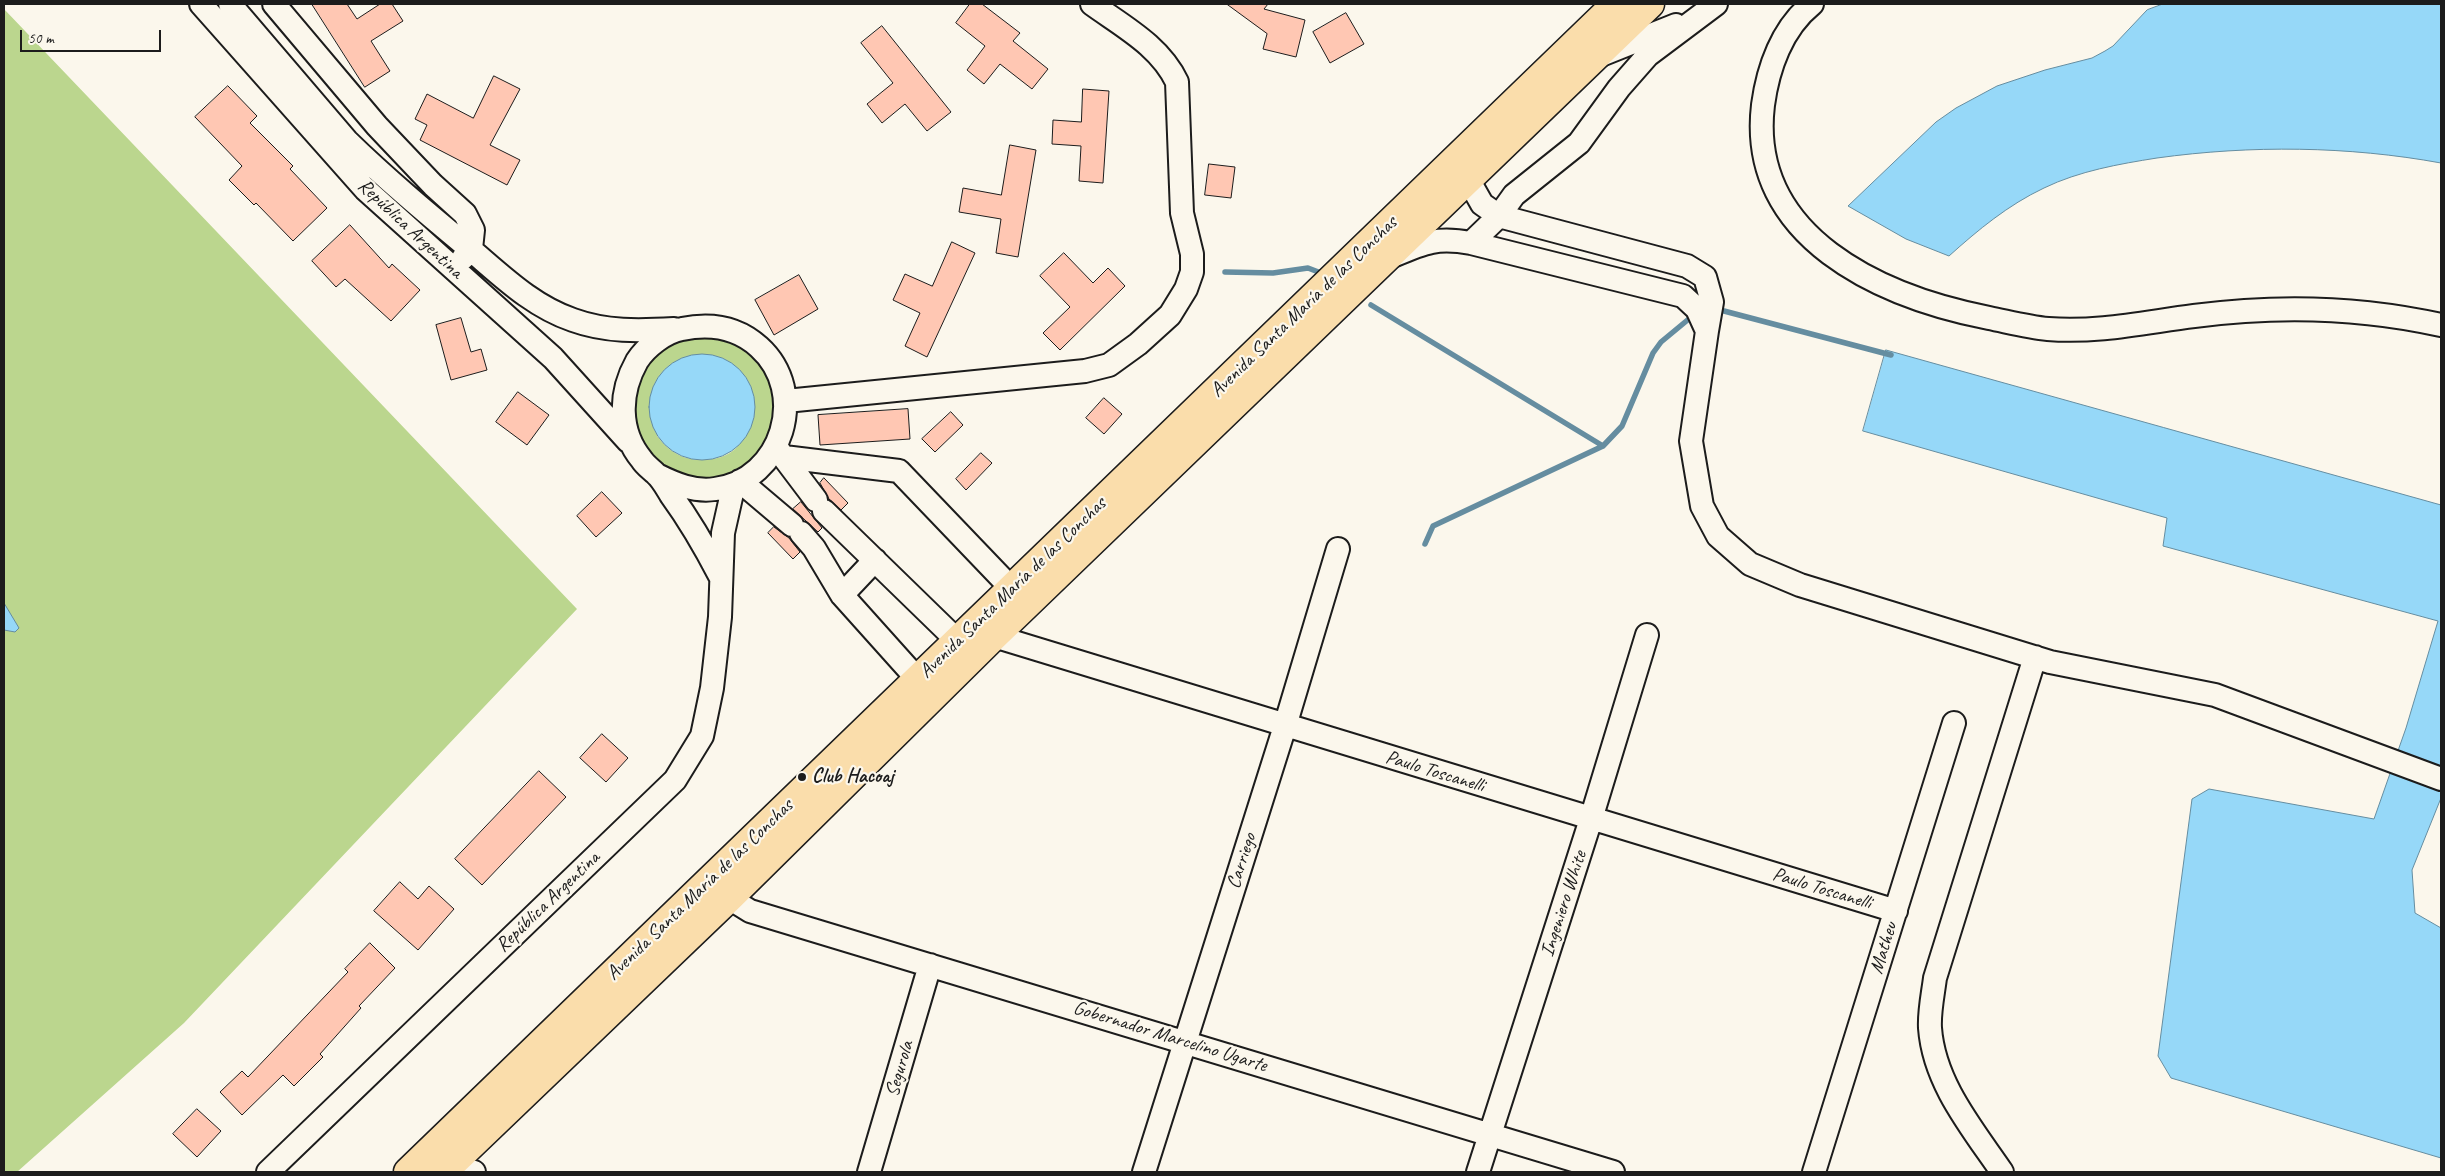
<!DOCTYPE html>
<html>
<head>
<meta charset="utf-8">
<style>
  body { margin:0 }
  #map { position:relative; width:2445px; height:1176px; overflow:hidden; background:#fbf7ec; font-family:Caveat,sans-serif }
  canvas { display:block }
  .frame { position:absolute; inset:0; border:5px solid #1c1c1c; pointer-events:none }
  .scale { position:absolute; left:20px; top:30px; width:141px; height:22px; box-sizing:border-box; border:2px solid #1c1c1c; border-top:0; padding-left:6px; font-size:15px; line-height:18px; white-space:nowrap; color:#1c1c1c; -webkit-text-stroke:4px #fbf7ec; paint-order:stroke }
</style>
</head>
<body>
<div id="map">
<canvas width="2445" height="1176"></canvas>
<div class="frame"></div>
<div class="scale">50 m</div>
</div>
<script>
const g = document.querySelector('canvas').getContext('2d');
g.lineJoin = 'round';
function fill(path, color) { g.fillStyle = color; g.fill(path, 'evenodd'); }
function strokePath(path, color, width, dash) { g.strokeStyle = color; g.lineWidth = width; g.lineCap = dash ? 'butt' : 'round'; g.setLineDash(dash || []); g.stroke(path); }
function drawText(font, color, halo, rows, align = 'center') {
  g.font = font + ' Caveat,sans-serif'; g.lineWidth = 4.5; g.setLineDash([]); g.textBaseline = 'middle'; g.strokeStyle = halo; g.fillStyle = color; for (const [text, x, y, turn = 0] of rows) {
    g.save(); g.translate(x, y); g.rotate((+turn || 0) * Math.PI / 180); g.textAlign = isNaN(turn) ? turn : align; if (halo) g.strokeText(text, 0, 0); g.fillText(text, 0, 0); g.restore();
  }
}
const green = new Path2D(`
  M4 9 577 609 184 1023 17 1172H4Z
  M694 335 735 341 752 353 765 369 774 388 776 409 773 429 764 448 750 464 733 475 713 480H692L654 463 633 428V386L642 367 674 340ZM695 355 747 379C756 400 755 406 746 427 743 433 740 443 736 448 723 462 692 463 677 454 668 449 663 443 657 436L658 378C669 365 679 359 695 355Z`);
const water = new Path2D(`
  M2163 4H2441V163C2348 146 2251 145 2157 158 2119 164 2079 171 2044 188 2008 205 1978 230 1949 256L1906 239 1848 206 1936 122 1956 108 1997 86 2045 70 2092 58 2105 51 2113 46 2147 10Z
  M1886 350 2441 505V798L2412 870 2415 913 2441 928V1158L2171 1078 2158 1056 2192 799 2209 789 2374 819 2406 728 2438 621 2163 546 2167 518 1863 431Z
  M649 407a53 53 0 1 1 106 0a53 53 0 1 1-106 0Z
  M4 603 19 628 15 632 4 630Z`);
const stream = new Path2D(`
  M1225 272 1273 273 1308 268 1321 273
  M1371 305 1603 446 1433 526 1425 544
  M1724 311 1891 355
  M1603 446 1622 426 1653 353 1661 342 1690 318`);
const building = new Path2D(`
  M312 4H347L357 19 380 4H392L403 21 371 41 390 71 365 87Z
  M970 4H982L1020 33 1013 41 1048 69 1032 89 1000 64 984 84 967 70 985 46 956 23Z
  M1227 4H1268L1264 9 1305 20 1296 57 1263 49 1267 34Z
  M1346 13 1364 44 1330 63 1313 32Z
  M882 26 951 112 927 131 905 104 882 123 867 104 893 83 861 43Z
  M494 76 520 89 490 145 520 160 507 185 420 140 427 125 415 119 427 94 473 118Z
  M228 86 257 116 250 123 293 166 290 169 327 208 293 241 256 203 254 205 229 180 242 166 195 117Z
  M1083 89 1109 91 1103 183 1079 181 1081 146 1052 144 1053 120 1081 122Z
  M1010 145 1036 150 1018 257 996 253 1001 219 959 212 963 188 1001 195Z
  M1209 164 1235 167 1231 198 1205 195Z
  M350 225 389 268 392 264 420 290 391 321 345 279 336 287 312 261Z
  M952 242 975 253 927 357 905 346 920 313 893 300 905 274 932 286Z
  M1064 253 1093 283 1108 268 1125 286 1060 350 1043 333 1070 307 1040 276Z
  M799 275 818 309 774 335 755 300Z
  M461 318 471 352 481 349 487 370 451 380 436 325Z
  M518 392 549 415 527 445 496 422Z
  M1104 398 1122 414 1104 434 1086 418Z
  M908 409 910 439 820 445 818 415Z
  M951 412 963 425 935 452 922 439Z
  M981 453 992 463 966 490 956 479Z
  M824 478 848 503 841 510 829 499 820 483Z
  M602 492 622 513 596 537 577 516Z
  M801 502 822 528 818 532 793 509Z
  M774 527 789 538 800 552 793 559 768 533Z
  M602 734 628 758 606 782 580 758Z
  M539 771 566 797 482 885 455 859Z
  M400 882 418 899 429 886 454 909 418 950 374 911Z
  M370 943 395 968 359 1006 361 1008 320 1054 323 1057 294 1086 283 1075 242 1115 220 1092 242 1071 248 1077 348 972 345 969Z
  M197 1109 221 1131 197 1157 173 1134Z`);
const minor = new Path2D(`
  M201 4 365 189 553 358 628 441
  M230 4 347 141C386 179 428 214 470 249 502 276 532 306 573 320 606 332 639 331 674 329
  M274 4 377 126 433 185 465 214 473 230 471 249 463 258
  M1812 4C1782 28 1768 68 1763 105 1747 238 1882 297 1989 318 2009 322 2028 327 2048 329 2098 333 2146 322 2194 316 2276 305 2360 307 2441 325
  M1601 55 1676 25
  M1471 243 1499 216 1514 195 1579 143 1619 88 1648 55 1716 4
  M1395 255C1425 242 1438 237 1471 243L1683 296 1697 309 1707 331 1712 302 1705 277 1687 266 1499 216 1482 204 1469 181
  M1707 331 1691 441 1702 506 1718 536 1750 564 1800 585 2050 662 2215 695 2441 779
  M786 401 1085 371 1109 365 1138 344 1170 315 1186 289 1192 272V254L1182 213 1177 82C1160 46 1124 27 1092 4
  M779 451 816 500
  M784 457 899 471 1013 590
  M657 475C675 484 694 492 715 489 783 480 809 392 759 347 737 327 711 323 682 329 665 332 646 347 637 361 619 393 618 431 642 460 645 465 651 469 655 473 662 479 666 487 671 495 690 521 705 547 720 576
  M740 481 792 525
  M824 511 970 653
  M801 533 814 548 842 595 929 692
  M842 595 875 560
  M984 627 994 636 1896 911
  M729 898 750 911 1613 1172
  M450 1166 474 1172
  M268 1172 675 780 702 736 712 688 720 617 723 533 734 484
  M869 1172 930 965
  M1144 1172 1285 726 1338 549
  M1478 1172 1591 819 1647 635
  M1814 1172 1954 723
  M2002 1172C1972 1128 1934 1083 1930 1028 1929 1012 1933 994 1935 978L2035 657`);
const major = new Path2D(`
  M408 1172 1616 4
  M443 1172 729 898 994 636 1650 4`);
const markers = [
  [802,777,5,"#1c1c1c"]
];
const streetNames = [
  ["República Argentina",410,229,43],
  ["Avenida Santa María de las Conchas",1304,307,-44],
  ["Avenida Santa María de las Conchas",1013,588,-44],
  ["Paulo Toscanelli",1435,772,17],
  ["Carriego",1242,861,-72],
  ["Paulo Toscanelli",1822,889,17],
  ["Avenida Santa María de las Conchas",700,890,-44],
  ["República Argentina",548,902,-44],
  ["Ingeniero White",1564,904,-72],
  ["Matheu",1884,948,-73],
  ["Gobernador Marcelino Ugarte",1170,1037,17],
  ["Segurola",900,1069,-74]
];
const poiNames = [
  ["Club Hacoaj",812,777]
];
fill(green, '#bbd68e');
fill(water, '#96d8f8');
strokePath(water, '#658da0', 1);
strokePath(stream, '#658da0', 5.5);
fill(building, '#ffc7b3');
strokePath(building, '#1c1c1c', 1);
strokePath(minor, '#1c1c1c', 26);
strokePath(major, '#1c1c1c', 31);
strokePath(minor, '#fbf7ec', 22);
strokePath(major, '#faddab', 28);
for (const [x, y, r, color] of markers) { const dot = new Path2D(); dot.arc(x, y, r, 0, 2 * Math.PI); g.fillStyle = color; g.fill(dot); strokePath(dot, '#fbf7ec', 2); }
drawText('20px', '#1c1c1c', '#fbf7ec', streetNames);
drawText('bold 20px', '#1c1c1c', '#fbf7ec', poiNames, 'left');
</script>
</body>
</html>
